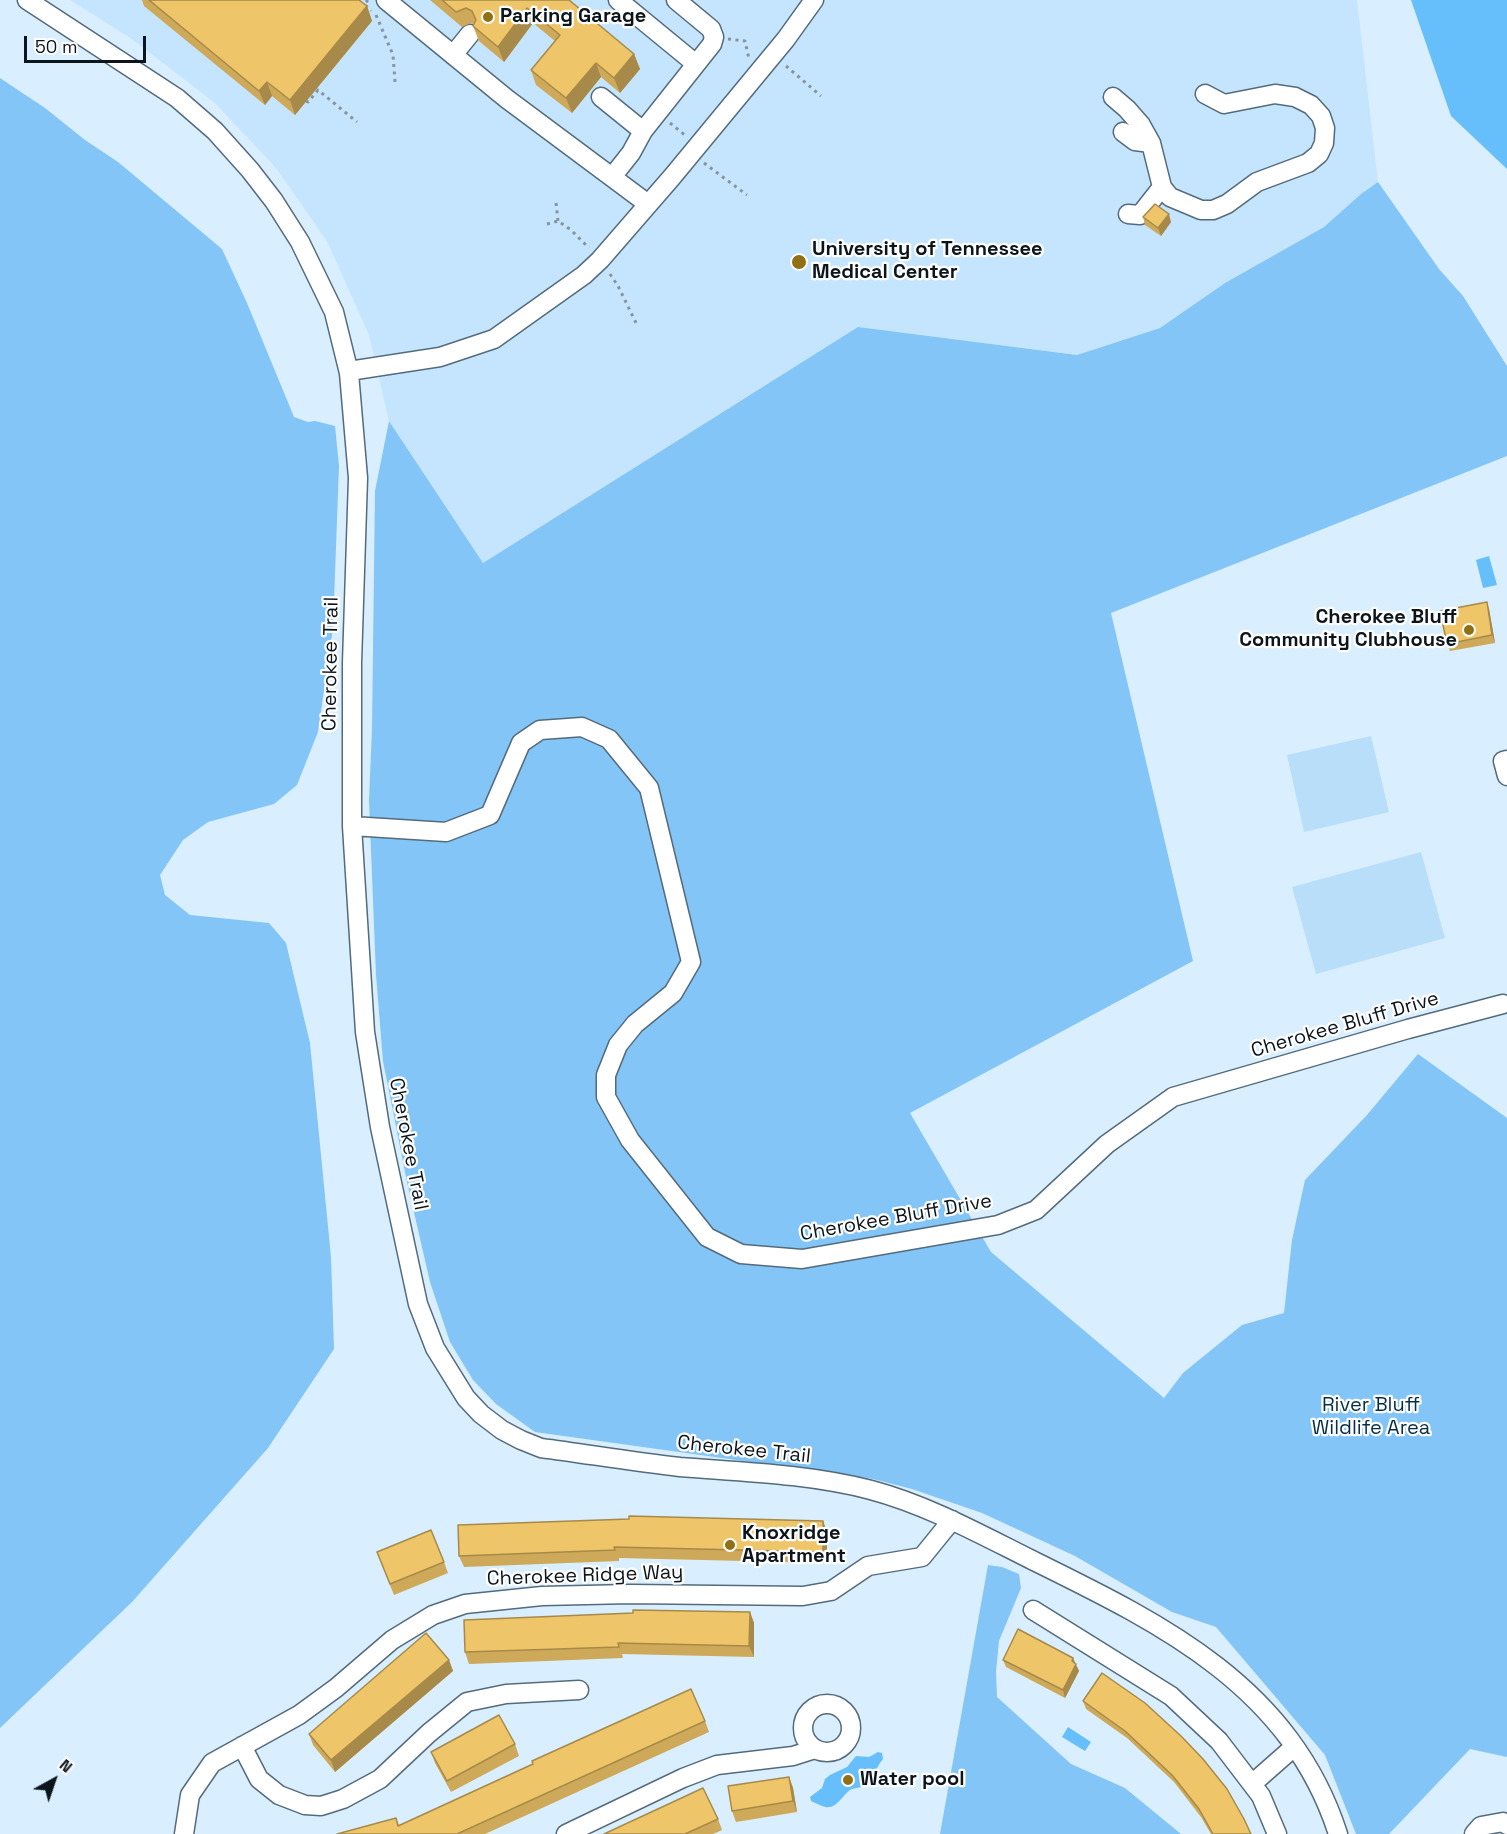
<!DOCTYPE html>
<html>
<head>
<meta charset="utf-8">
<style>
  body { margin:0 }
  #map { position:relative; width:1507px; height:1834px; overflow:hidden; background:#d9eefe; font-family:"Space Grotesk",sans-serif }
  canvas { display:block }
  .north { position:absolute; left:24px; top:1750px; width:60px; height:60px; -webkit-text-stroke:4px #fff; paint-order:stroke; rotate:40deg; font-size:16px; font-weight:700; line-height:24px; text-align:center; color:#0c151c }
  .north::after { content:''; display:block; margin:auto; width:21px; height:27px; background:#0c151c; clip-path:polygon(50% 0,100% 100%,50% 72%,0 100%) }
  .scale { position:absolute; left:24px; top:36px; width:122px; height:27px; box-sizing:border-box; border:3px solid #0c151c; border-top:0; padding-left:8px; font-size:18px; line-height:21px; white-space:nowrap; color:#0c151c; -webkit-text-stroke:4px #fff; paint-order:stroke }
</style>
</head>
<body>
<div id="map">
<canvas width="1507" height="1834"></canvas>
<div class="north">N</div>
<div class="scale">50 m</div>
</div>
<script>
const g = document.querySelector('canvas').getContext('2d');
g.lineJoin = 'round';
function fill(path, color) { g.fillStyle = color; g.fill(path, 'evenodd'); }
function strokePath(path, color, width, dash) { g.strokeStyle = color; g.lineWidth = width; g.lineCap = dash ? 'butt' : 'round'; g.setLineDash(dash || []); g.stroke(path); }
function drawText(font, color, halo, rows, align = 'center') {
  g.font = font + ' "Space Grotesk",sans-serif'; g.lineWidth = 4.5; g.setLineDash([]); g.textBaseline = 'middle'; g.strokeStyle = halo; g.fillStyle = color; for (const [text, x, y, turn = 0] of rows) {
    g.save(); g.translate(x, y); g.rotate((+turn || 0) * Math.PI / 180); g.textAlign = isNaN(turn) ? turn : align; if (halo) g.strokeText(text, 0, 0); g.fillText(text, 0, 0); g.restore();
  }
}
const built = new Path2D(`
  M70 0H1357L1378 182 1361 194 1324 227 1225 283 1160 328 1077 355 858 327 483 563 389 421 369 335 327 241 276 168 214 102 129 37Z`);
const green = new Path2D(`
  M1371 736 1389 812 1304 832 1287 755Z
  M1421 852 1445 938 1316 974 1292 887Z`);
const forest = new Path2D(`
  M0 78 45 108 85 140 118 162 222 249 247 303 294 417 308 422 315 421 335 426 339 466 333 628 318 732 297 785 274 804 208 822 183 840 160 875 165 895 190 915 269 923 286 943 310 1043 331 1257 334 1349 268 1448 132 1602 0 1728Z
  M1378 182 1439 269 1463 296 1507 366V456L1111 613 1193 961 910 1113 991 1252 1164 1398 1183 1373 1242 1325 1284 1313 1292 1240 1305 1180 1367 1115 1418 1054 1507 1118V1757L1470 1749 1389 1834H1356L1325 1755 1216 1627 1172 1612 1075 1556 982 1513 912 1489 873 1479 535 1432 496 1404 473 1380 450 1342 430 1282 407 1182 383 1061 376 975 369 800 372 728 375 491 389 421 483 563 858 327 1077 355 1160 328 1225 283 1324 227 1361 194Z
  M988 1565 1002 1567 1019 1574 1021 1588 999 1641 996 1672 997 1697 1071 1764 1125 1788 1181 1834H940Z`);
const water = new Path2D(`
  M1411 0H1507V169L1451 116Z
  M1489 556 1497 585 1483 588 1476 560Z
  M1068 1727 1091 1742 1085 1751 1062 1737Z
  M878 1752 882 1753 883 1759C875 1768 874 1780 864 1786 859 1788 854 1788 850 1790 847 1792 845 1795 843 1797 830 1812 827 1808 811 1801L810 1797 822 1788 825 1779 830 1775 847 1767 856 1756 869 1757Z`);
const path = new Path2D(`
  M368 0 364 4 371 11
  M376 15 393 55 395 82
  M728 39 745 41 749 59
  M786 66 821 96
  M306 101 308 102 318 90 357 122
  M670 123 686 136
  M704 163 747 195
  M556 203 558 221
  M547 224 558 221 571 230 589 248
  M610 274 618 286 637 325`);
const minor = new Path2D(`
  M27 0 177 98 215 131 250 170 274 201 300 242 334 312 349 373 358 478 352 663V826L365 1032 380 1127 418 1304 435 1348 466 1398 481 1414 502 1430 521 1440 541 1448C587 1454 634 1462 680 1467 744 1472 809 1474 871 1490 927 1505 978 1533 1030 1559 1160 1623 1290 1685 1338 1834
  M386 0 507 99 648 204
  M618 0 696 64
  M453 55 470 34
  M601 97 643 131
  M1113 97 1127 109 1141 125 1151 143 1162 187 1170 197 1201 210H1213L1227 204 1257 182 1308 163 1319 154 1324 143 1325 128 1321 116 1311 105 1295 97 1275 94 1224 104 1205 94
  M1123 132 1135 141 1151 143
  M612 177 631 153 643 131 712 44 714 37 711 29 676 0
  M1128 214 1140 215 1162 187
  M349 371 440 357 494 339 584 275 600 260 672 177 786 39 814 0
  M1507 760 1503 761 1507 776
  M352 826 446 832 490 815 521 743 540 730 582 727 609 739 649 788 691 962 673 993 635 1024 618 1045 606 1075V1097L630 1140 707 1237 741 1254 802 1259 998 1225 1036 1210 1107 1144 1173 1097 1408 1029 1503 1004
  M1033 1610 1171 1696 1219 1741 1261 1796 1277 1834
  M803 1728a24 24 0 1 1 48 0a24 24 0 1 1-48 0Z
  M242 1746 259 1779 279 1795 305 1805 321 1806 343 1799 380 1779 429 1733 467 1702 506 1694 579 1690
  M1252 1784 1294 1747
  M184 1834 190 1795 212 1763 299 1715 336 1688 392 1640 433 1615 465 1604 542 1596 630 1594 803 1596 831 1591 868 1566 922 1557 952 1520
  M566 1834 683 1778 717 1765 793 1756 815 1749
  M1474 1834 1481 1826 1503 1822 1507 1825`);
const wall = new Path2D(`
  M142 0H359L367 6 372 21 295 115 272 96 265 105 144 6Z
  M430 0H569L634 54 640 69 620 93 601 77 572 113 536 85 531 70 555 41 533 23 504 62 479 41 473 26 474 24 471 23 462 27Z
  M1143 217 1171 222 1161 236 1145 225Z
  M1489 609 1495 643 1450 651 1447 644Z
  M629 1519 823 1521 827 1532V1563L619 1558V1561L464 1567 459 1556Z
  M444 1562 448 1573 394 1595 381 1563Z
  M750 1612 754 1623V1657L622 1654 623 1658 469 1664 465 1652Z
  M449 1660 453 1671 335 1772 313 1745 309 1734Z
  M1003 1660 1075 1663 1079 1671 1065 1698 1006 1667Z
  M1102 1673 1251 1834H1211L1201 1817 1174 1782 1127 1738 1086 1709 1083 1701Z
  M705 1721 709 1732 485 1834H337L396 1818 399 1825Z
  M515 1744 519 1756 451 1792 435 1763 431 1752Z
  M789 1777 793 1788 797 1812 736 1822 732 1811Z
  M718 1819 722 1830 713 1834H604Z`);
const shadedWall = new Path2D(`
  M367 6 372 21 295 115 290 100Z
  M527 8 533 23 504 62 498 47Z
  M634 54 640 69 620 93 614 78Z
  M596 63 601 77 572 113 566 98Z
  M267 82 272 96 265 105 259 91Z
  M1169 214 1171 222 1161 236 1158 228Z
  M1487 602 1489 609 1495 643 1492 635Z
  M823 1521 827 1532V1563L823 1552Z
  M750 1612 754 1623V1657L749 1646Z
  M1073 1658 1079 1671 1065 1698 1063 1690Z
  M449 1660 453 1671 335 1772 331 1760Z
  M789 1777 793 1788 797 1812 793 1801Z`);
const building = new Path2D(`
  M149 0H359L367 6 290 100 267 82 259 91Z
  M442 0H569L634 54 614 78 596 63 566 98 531 70 560 35 527 8 498 47 473 26 476 20 472 11 466 8 456 12Z
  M1155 204 1169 214 1158 228 1143 217Z
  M1487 602 1492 635 1447 644 1440 611Z
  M629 1516 823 1521V1552L614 1547 615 1550 459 1556 458 1525 629 1519Z
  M431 1530 444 1562 390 1584 377 1552Z
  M633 1610 750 1612 749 1646 618 1643 619 1647 465 1652 464 1620 633 1613Z
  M1018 1629 1073 1658 1072 1661 1076 1664 1063 1690 1003 1660Z
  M426 1633 449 1660 331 1760 309 1734Z
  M1102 1673 1145 1703 1181 1736 1203 1759 1227 1789 1244 1819 1251 1834H1213L1199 1809 1172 1775 1125 1731 1083 1701Z
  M691 1689 705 1721 457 1834H337L396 1818 398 1826 533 1764 532 1761Z
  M499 1715 515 1744 447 1781 431 1752Z
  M789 1777 793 1801 732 1811 728 1786Z
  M703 1788 718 1819 685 1834H604Z`);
const markers = [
  [488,17,6,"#906f15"],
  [799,262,8,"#906f15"],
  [1469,630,6,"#906f15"],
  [730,1545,6,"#906f15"],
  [848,1780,6,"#906f15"]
];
const poiNames = [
  ["Parking Garage",500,17],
  ["University of Tennessee",812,250],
  ["Medical Center",812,273],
  ["Cherokee Bluff",1457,618,"right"],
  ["Community Clubhouse",1457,641,"right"],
  ["Knoxridge",742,1534],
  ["Apartment",742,1557],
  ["Water pool",860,1780]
];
const streetNames = [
  ["Cherokee Trail",331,664,-89],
  ["Cherokee Bluff Drive",1345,1025,-16],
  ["Cherokee Trail",408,1144,79],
  ["Cherokee Bluff Drive",896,1218,-10],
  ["Cherokee Trail",744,1450,6],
  ["Cherokee Ridge Way",585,1576,-2]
];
const parkNames = [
  ["River Bluff",1371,1406],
  ["Wildlife Area",1371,1429]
];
fill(built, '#c4e5fd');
fill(green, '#b8defa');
fill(forest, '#82c5f6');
fill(water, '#66bffb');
strokePath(minor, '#546b7c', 21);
strokePath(path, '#8494a0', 3, [3, 4.5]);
strokePath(minor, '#fff', 18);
fill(wall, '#cda959');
fill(shadedWall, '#a78a49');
fill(building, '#eec568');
strokePath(building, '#a78a49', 1.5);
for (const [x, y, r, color] of markers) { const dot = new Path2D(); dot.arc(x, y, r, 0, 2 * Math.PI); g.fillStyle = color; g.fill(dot); strokePath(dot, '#fff', 2); }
drawText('bold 20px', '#0c151c', '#fff', poiNames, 'left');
drawText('20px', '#0c151c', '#fff', streetNames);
drawText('20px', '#062e46', '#fff', parkNames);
</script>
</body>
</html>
